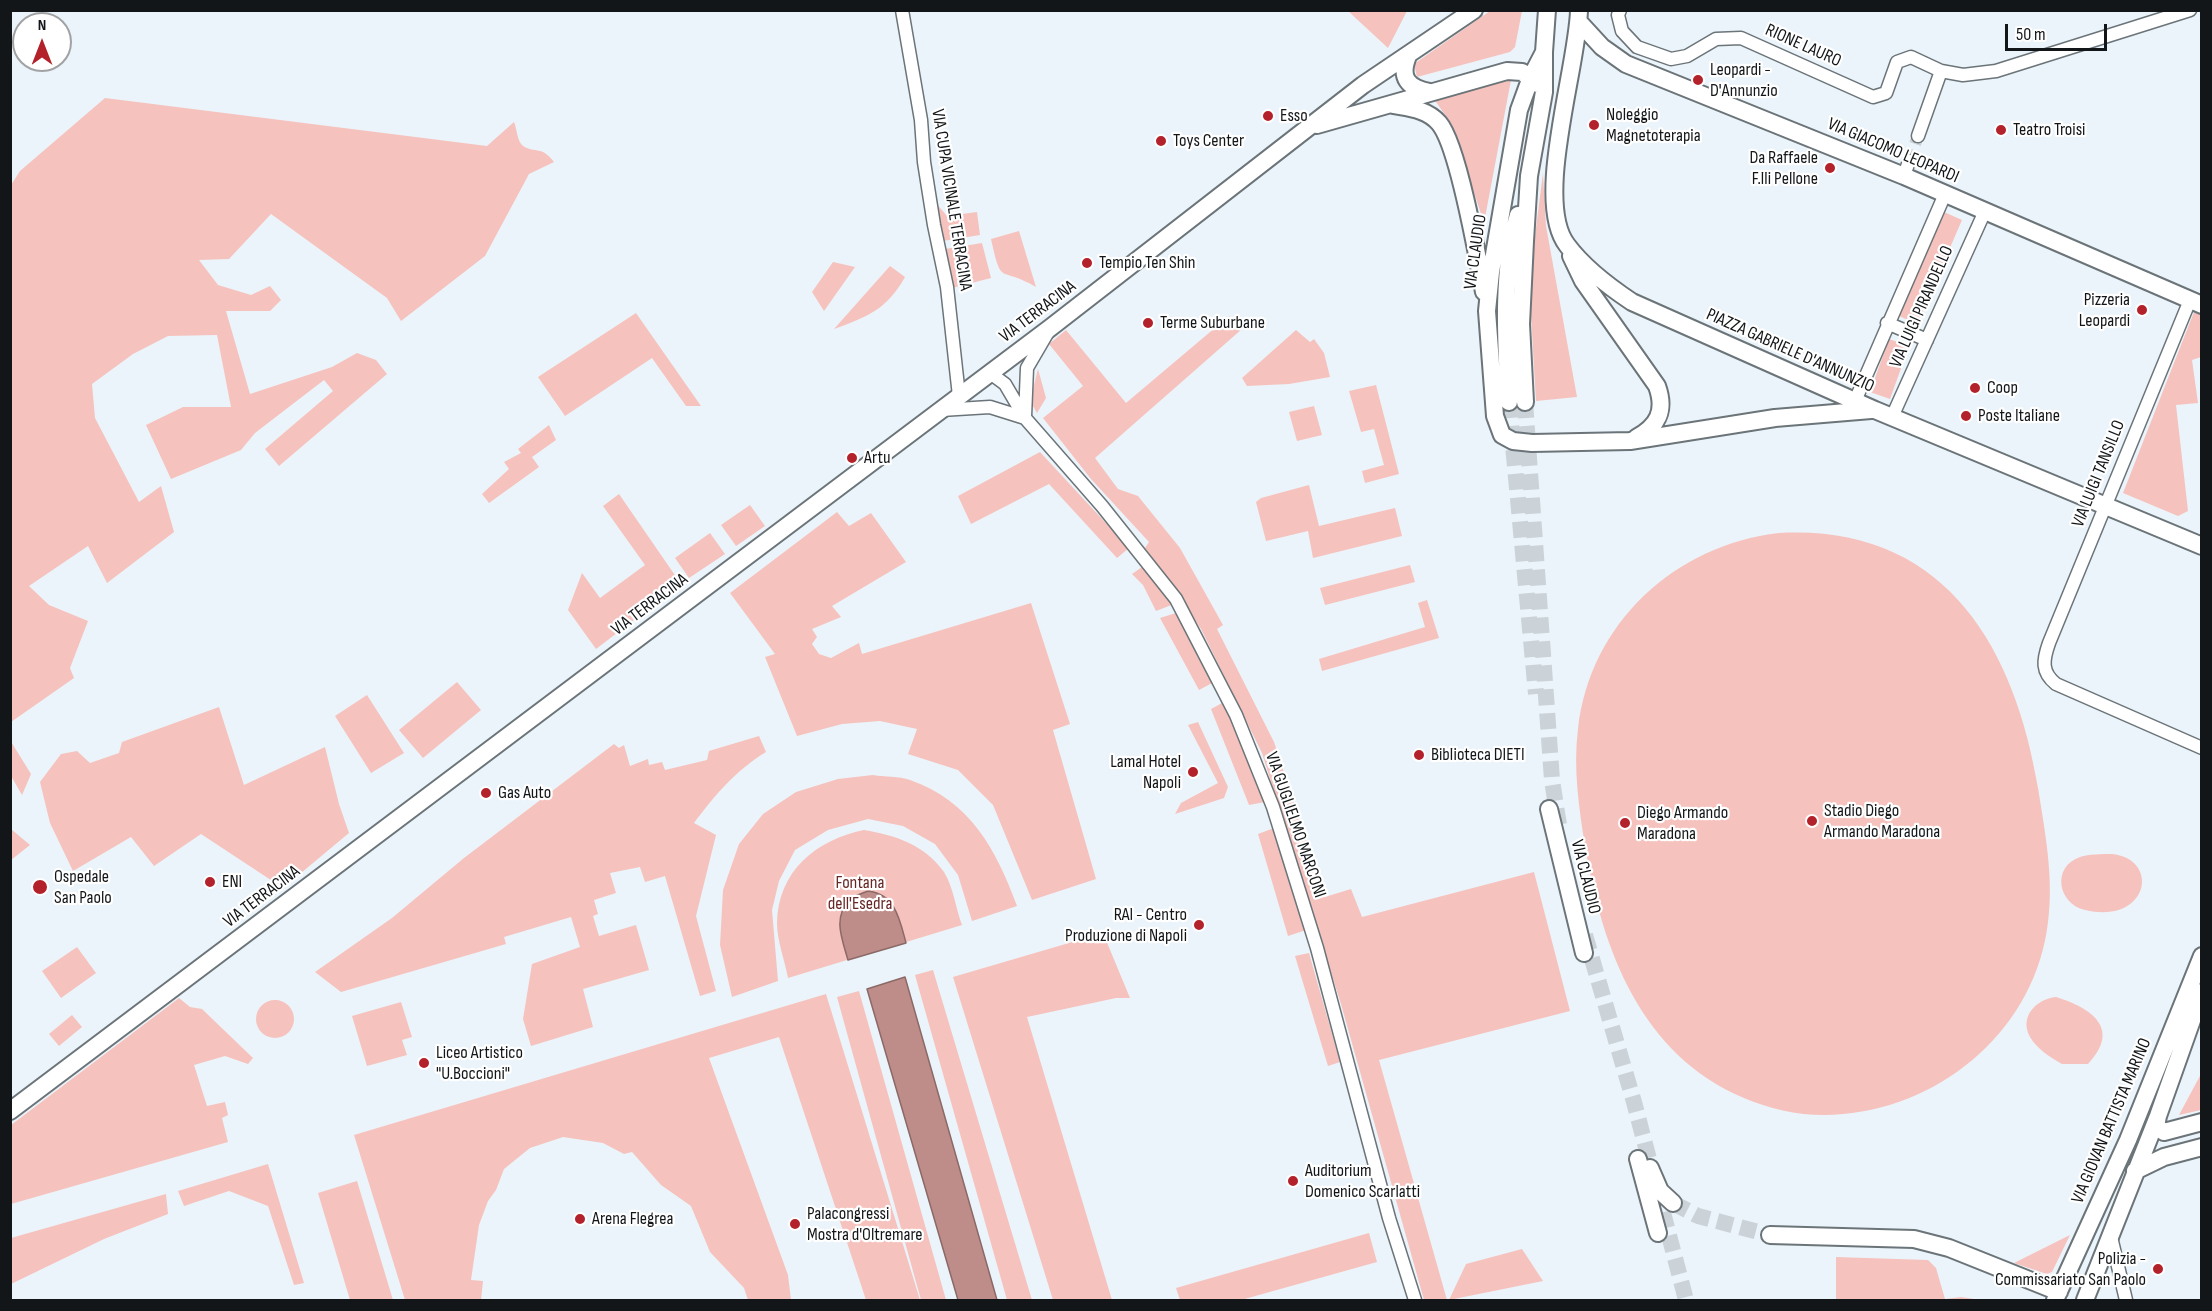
<!DOCTYPE html>
<html>
<head>
<meta charset="utf-8">
<style>
  body { margin:0 }
  #map { position:relative; width:2212px; height:1311px; overflow:hidden; background:#ebf4fa; font-family:"Sofia Sans Condensed",sans-serif }
  canvas { display:block }
  .frame { position:absolute; inset:0; border:12px solid #131618; pointer-events:none }
  .north { position:absolute; left:12px; top:12px; width:60px; height:60px; box-sizing:border-box; background:#fff; border:2px solid #a1a2a3; border-radius:50%; rotate:0deg; font-size:16px; font-weight:700; line-height:24px; text-align:center; color:#131618 }
  .north::after { content:''; display:block; margin:auto; width:21px; height:27px; background:#b3222a; clip-path:polygon(50% 0,100% 100%,50% 72%,0 100%) }
  .scale { position:absolute; left:2005px; top:24px; width:102px; height:27px; box-sizing:border-box; border:3px solid #131618; border-top:0; padding-left:8px; font-size:18px; line-height:21px; white-space:nowrap; color:#131618; -webkit-text-stroke:4px #fff; paint-order:stroke }
</style>
</head>
<body>
<div id="map">
<canvas width="2212" height="1311"></canvas>
<div class="frame"></div>
<div class="north">N</div>
<div class="scale">50 m</div>
</div>
<script>
const g = document.querySelector('canvas').getContext('2d');
g.lineJoin = 'round';
function fill(path, color) { g.fillStyle = color; g.fill(path, 'evenodd'); }
function strokePath(path, color, width, dash) { g.strokeStyle = color; g.lineWidth = width; g.lineCap = dash ? 'butt' : 'round'; g.setLineDash(dash || []); g.stroke(path); }
function drawText(font, color, halo, rows, align = 'center') {
  g.font = font + ' "Sofia Sans Condensed",sans-serif'; g.lineWidth = 4.5; g.setLineDash([]); g.textBaseline = 'middle'; g.strokeStyle = halo; g.fillStyle = color; for (const [text, x, y, turn = 0] of rows) {
    g.save(); g.translate(x, y); g.rotate((+turn || 0) * Math.PI / 180); g.textAlign = isNaN(turn) ? turn : align; if (halo) g.strokeText(text, 0, 0); g.fillText(text, 0, 0); g.restore();
  }
}
const green = new Path2D(`
  M1348 11H1407L1388 48Z
  M1490 11H1522L1515 47 1510 52 1417 77 1414 64Z
  M1511 80 1484 223 1452 125 1434 99Z
  M105 98 487 146 514 122C517 129 517 141 523 146 536 154 541 145 554 162L529 174 485 256 401 321 387 298 271 214 229 259 199 260 218 285 251 295 270 286 281 300 270 311H226L250 394 332 367 357 353 376 360 387 374 279 466 265 449 333 391 324 380 255 433 241 450 171 479 146 425 183 407H231L217 335 168 336 133 354 92 384 95 418 139 502 161 486 174 532 107 583 88 546 29 586 49 605 88 621 70 668 74 678 11 722V185L20 171Z
  M1543 173 1546 226 1577 397 1536 401 1530 299 1532 259Z
  M935 202 947 216 977 212 980 235 943 241Z
  M1944 212 1962 220 1917 324 1899 316Z
  M1019 231 1036 287C999 265 1002 288 991 239Z
  M982 243 991 278 952 288 945 249Z
  M833 262 855 267 824 311 812 292Z
  M890 266 905 277C886 310 869 316 834 329Z
  M2194 312 2202 315 2201 357 2192 360 2198 403 2176 405 2188 511 2178 516 2123 493Z
  M636 313 701 406H686L652 358 565 416 538 377Z
  M1229 316 1242 329 1095 458 1118 489 1138 496 1180 548 1223 625 1217 629 1274 742 1325 897 1351 889 1362 917 1534 872 1570 1011 1379 1060 1447 1300H1424L1341 1004 1262 753 1201 629 1145 548 1149 542 1091 479 1043 418 1083 386 1049 344 1066 330 1126 403Z
  M1296 330 1310 342 1314 339 1324 353 1330 377 1289 384 1247 386 1242 378Z
  M1889 339 1909 346 1890 399 1870 392Z
  M1038 369 1046 398 1037 413 1030 401Z
  M1376 385 1399 474 1365 483 1362 471 1384 465 1374 429 1361 432 1349 391Z
  M1314 406 1322 435 1297 441 1289 412Z
  M549 425 556 440 532 457 539 467 489 503 482 494 509 469 504 462 521 453 518 449Z
  M1040 452 1129 548 1117 558 1049 484 971 524 958 496Z
  M1309 485 1319 526 1395 508 1402 536 1313 558 1308 531 1266 541 1256 502 1261 498Z
  M619 494 681 584 596 649 568 610 582 573 600 598 645 565 603 506Z
  M750 505 765 526 736 546 721 525Z
  M837 512 849 526 871 513 906 562 832 606 841 617 812 629 817 637 812 644 819 654 831 658 859 643 862 654 1031 603 1070 724 1053 730 1096 879 1032 900 993 805 958 770 908 754 917 729 880 721 842 724 797 736 765 657 775 654 730 593Z
  M710 533 725 554 689 578 675 558Z
  M1779 533C1943 524 2014 644 2038 788 2045 832 2054 878 2048 922 2036 1027 1945 1105 1843 1114 1810 1118 1774 1111 1744 1098 1641 1055 1602 949 1585 846 1579 808 1573 768 1578 729 1590 623 1675 545 1779 533Z
  M1410 565 1415 582 1325 605 1320 588Z
  M1142 567 1174 604 1156 611 1143 585 1132 574Z
  M1427 600 1439 638 1322 671 1319 659 1425 627 1418 603Z
  M1176 613 1214 682 1199 690 1160 618Z
  M457 682 481 710 423 758 399 730Z
  M367 695 404 753 371 773 335 716Z
  M1224 702 1265 802 1249 805 1211 709Z
  M219 707 244 785 325 747 339 804 349 833 283 888 201 834 154 866 131 837 73 871 50 823 40 782 61 754 77 751 90 763 119 753 122 742Z
  M1198 722 1228 787 1224 798 1175 814 1181 803 1218 783 1188 725Z
  M759 736 766 752C735 771 715 795 694 823L716 835 696 916 716 991 700 996 665 876 645 882 640 867 610 873 616 893 594 900 598 914 593 916 599 936 636 925 649 970 583 989 593 1027 531 1046 523 1019 532 964 580 947 571 917 504 937 506 944 341 992 315 972 392 918 464 858 614 744 619 748 624 745 630 766 648 759 649 765 662 762 665 770 707 760 709 751Z
  M10 740 31 774 22 795 11 776Z
  M873 775C884 777 899 776 910 780 970 801 996 849 1017 906L972 921 958 875 935 844 903 826 868 819 828 830 795 850 779 881 772 910 778 981 732 997 720 945 723 890 739 844 763 814 796 792 838 779Z
  M1274 828 1306 930 1288 936 1258 834Z
  M11 829 30 845 11 860Z
  M864 830C895 835 925 845 944 872 953 886 956 909 962 925L788 978C785 961 777 941 777 923 778 871 816 840 864 830Z
  M2112 854C2161 859 2149 925 2085 910 2058 904 2051 867 2080 857 2089 854 2102 854 2112 854Z
  M1103 933 1130 998H1116L1027 1017 1112 1300H1053L953 977Z
  M77 947 96 973 61 998 42 971Z
  M1309 953 1340 1062 1328 1066 1295 956Z
  M933 970 1032 1300H1007L915 975Z
  M859 991 946 1300H921L837 997Z
  M826 994 920 1300H866L779 1037 709 1058 788 1275 791 1300H748L744 1288 710 1252 691 1206 661 1185 632 1152 624 1154 603 1143 563 1137 530 1148 504 1169 496 1190 488 1201 479 1225 471 1280 483 1281 481 1300H405L354 1135Z
  M2056 997C2091 1008 2122 1028 2088 1064H2062C2051 1058 2036 1048 2030 1037 2019 1017 2036 999 2056 997Z
  M179 998 190 1007 202 1009 253 1058 248 1064 225 1056 194 1065 207 1106 225 1102 228 1115 222 1118 228 1142 11 1204V1125Z
  M256 1019a19 19 0 1 1 38 0a19 19 0 1 1-38 0Z
  M401 1002 412 1037 402 1040 407 1055 367 1066 352 1016Z
  M72 1015 82 1027 59 1046 49 1034Z
  M2201 1074V1110L2179 1115Z
  M268 1164 304 1283 294 1285 268 1206 229 1191 184 1206 178 1191Z
  M357 1181 393 1300H350L318 1193Z
  M166 1194 168 1214 104 1239 11 1284V1238Z
  M1369 1233 1377 1262 1241 1300H1180L1176 1288Z
  M2070 1235 2052 1272 2047 1274 2014 1263Z
  M1522 1249 1543 1281 1449 1300 1466 1264Z
  M1836 1257 1928 1260 1936 1268 1945 1299 1961 1297 1981 1300H1836Z`);
const water = new Path2D(`
  M868 891C896 894 900 921 906 943L848 960C841 936 833 918 850 898Z
  M905 977 997 1300H958L867 989Z`);
const streetTunnel = new Path2D(`
  M1909 161 1918 136`);
const secondaryTunnel = new Path2D(`
  M1509 402 1536 694
  M1525 402 1552 780 1559 825
  M1585 935 1634 1102 1686 1300
  M1673 1203 1698 1216 1770 1235`);
const street = new Path2D(`
  M902 10 921 120 924 162 934 225 947 287 959 396
  M1620 10 1618 15 1622 31 1637 47 1671 59 1687 56 1716 39 1741 38 1873 97 1886 93 1897 62 1911 57 1941 71
  M1918 136 1941 71 1963 75 1996 71 2190 10
  M1904 176 1909 161
  M2190 300 2049 643C2043 660 2041 672 2056 684L2202 748
  M1887 323 1927 340
  M990 373 1005 384 1025 418 1102 506 1176 599 1236 715 1273 807 1317 948 1389 1218 1415 1300
  M1855 401 1945 194
  M941 410 990 407 1025 418
  M1025 417 1027 368 1048 332
  M1892 417 1985 211
  M2111 1237 2126 1300`);
const secondary = new Path2D(`
  M1579 10C1578 66 1533 201 1567 245 1584 268 1608 286 1632 302L1875 410 2202 546
  M1579 22 1602 47 1626 64 1904 176 2202 305
  M1544 52 1531 77 1519 110 1491 272 1487 311 1495 416 1502 435 1513 441 1532 443 1630 441 1775 418 1871 410
  M1408 56C1399 78 1408 88 1430 92
  M1393 105C1409 108 1427 109 1439 123 1458 145 1478 259 1484 292
  M1317 125 1507 71 1522 72 1538 84
  M1571 256 1583 281 1657 386C1666 411 1658 426 1636 438
  M1509 402C1506 343 1501 272 1518 215
  M1525 402 1521 324 1525 241 1529 176 1544 92V52L1547 10
  M1549 809 1584 953
  M10 1111 1050 328 1363 85 1474 10
  M2158 1116 2156 1126 2164 1132 2202 1122
  M1638 1159 1658 1233
  M1650 1168 1660 1191 1673 1203
  M2135 1171 2164 1157 2202 1147
  M1770 1235 1914 1239 1949 1248 2059 1292
  M2055 1300 2128 1140 2202 956
  M2085 1300 2158 1116 2202 992`);
const markers = [
  [1698,80,6,"#b3222a"],
  [1268,116,6,"#b3222a"],
  [1594,125,6,"#b3222a"],
  [2001,130,6,"#b3222a"],
  [1161,141,6,"#b3222a"],
  [1830,168,6,"#b3222a"],
  [1087,263,6,"#b3222a"],
  [2142,310,6,"#b3222a"],
  [1148,323,6,"#b3222a"],
  [1975,388,6,"#b3222a"],
  [1966,416,6,"#b3222a"],
  [852,458,6,"#b3222a"],
  [1419,755,6,"#b3222a"],
  [1193,772,6,"#b3222a"],
  [486,793,6,"#b3222a"],
  [1812,821,6,"#b3222a"],
  [1625,823,6,"#b3222a"],
  [210,882,6,"#b3222a"],
  [40,887,8,"#b3222a"],
  [1199,925,6,"#b3222a"],
  [424,1063,6,"#b3222a"],
  [1293,1181,6,"#b3222a"],
  [580,1219,6,"#b3222a"],
  [795,1224,6,"#b3222a"],
  [2158,1269,6,"#b3222a"]
];
const streetNames = [
  ["RIONE LAURO",1803,46,24],
  ["VIA GIACOMO LEOPARDI",1893,151,23],
  ["VIA CUPA VICINALE TERRACINA",951,200,81],
  ["VIA CLAUDIO",1476,252,-82],
  ["VIA LUIGI PIRANDELLO",1922,307,-66],
  ["VIA TERRACINA",1038,312,-37],
  ["PIAZZA GABRIELE D'ANNUNZIO",1790,351,24],
  ["VIA LUIGI TANSILLO",2099,474,-68],
  ["VIA TERRACINA",650,605,-37],
  ["VIA GUGLIELMO MARCONI",1295,825,71],
  ["VIA CLAUDIO",1585,877,76],
  ["VIA TERRACINA",262,897,-37],
  ["VIA GIOVAN BATTISTA MARINO",2112,1121,-67]
];
const poiNames = [
  ["Leopardi -",1710,70],
  ["D'Annunzio",1710,91],
  ["Noleggio",1606,115],
  ["Magnetoterapia",1606,136],
  ["Esso",1280,116],
  ["Teatro Troisi",2013,130],
  ["Toys Center",1173,141],
  ["Da Raffaele",1818,158,"right"],
  ["F.lli Pellone",1818,179,"right"],
  ["Tempio Ten Shin",1099,263],
  ["Pizzeria",2130,300,"right"],
  ["Leopardi",2130,321,"right"],
  ["Terme Suburbane",1160,323],
  ["Coop",1987,388],
  ["Poste Italiane",1978,416],
  ["Artu",864,458],
  ["Biblioteca DIETI",1431,755],
  ["Lamal Hotel",1181,762,"right"],
  ["Napoli",1181,783,"right"],
  ["Gas Auto",498,793],
  ["Stadio Diego",1824,811],
  ["Armando Maradona",1824,832],
  ["Diego Armando",1637,813],
  ["Maradona",1637,834],
  ["Ospedale",54,877],
  ["San Paolo",54,898],
  ["ENI",222,882],
  ["RAI - Centro",1187,915,"right"],
  ["Produzione di Napoli",1187,936,"right"],
  ["Liceo Artistico",436,1053],
  ["\"U.Boccioni\"",436,1074],
  ["Auditorium",1305,1171],
  ["Domenico Scarlatti",1305,1192],
  ["Palacongressi",807,1214],
  ["Mostra d'Oltremare",807,1235],
  ["Arena Flegrea",592,1219],
  ["Polizia -",2146,1259,"right"],
  ["Commissariato San Paolo",2146,1280,"right"]
];
const parkNames = [
  ["Fontana",860,883],
  ["dell'Esedra",860,904]
];
fill(green, '#f6c2bd');
fill(water, '#bf8d89');
strokePath(water, '#8b6967', 1.5);
strokePath(streetTunnel, '#cbd3d8', 12, [12, 6]);
strokePath(secondaryTunnel, '#cbd3d8', 16, [16, 8]);
strokePath(street, '#6b7478', 15);
strokePath(secondary, '#6b7478', 20);
strokePath(street, '#fff', 12);
strokePath(secondary, '#fff', 16);
for (const [x, y, r, color] of markers) { const dot = new Path2D(); dot.arc(x, y, r, 0, 2 * Math.PI); g.fillStyle = color; g.fill(dot); strokePath(dot, '#fff', 2); }
drawText('18px', '#131618', '#fff', streetNames);
drawText('18px', '#131618', '#fff', poiNames, 'left');
drawText('18px', '#662725', '#fff', parkNames);
</script>
</body>
</html>
